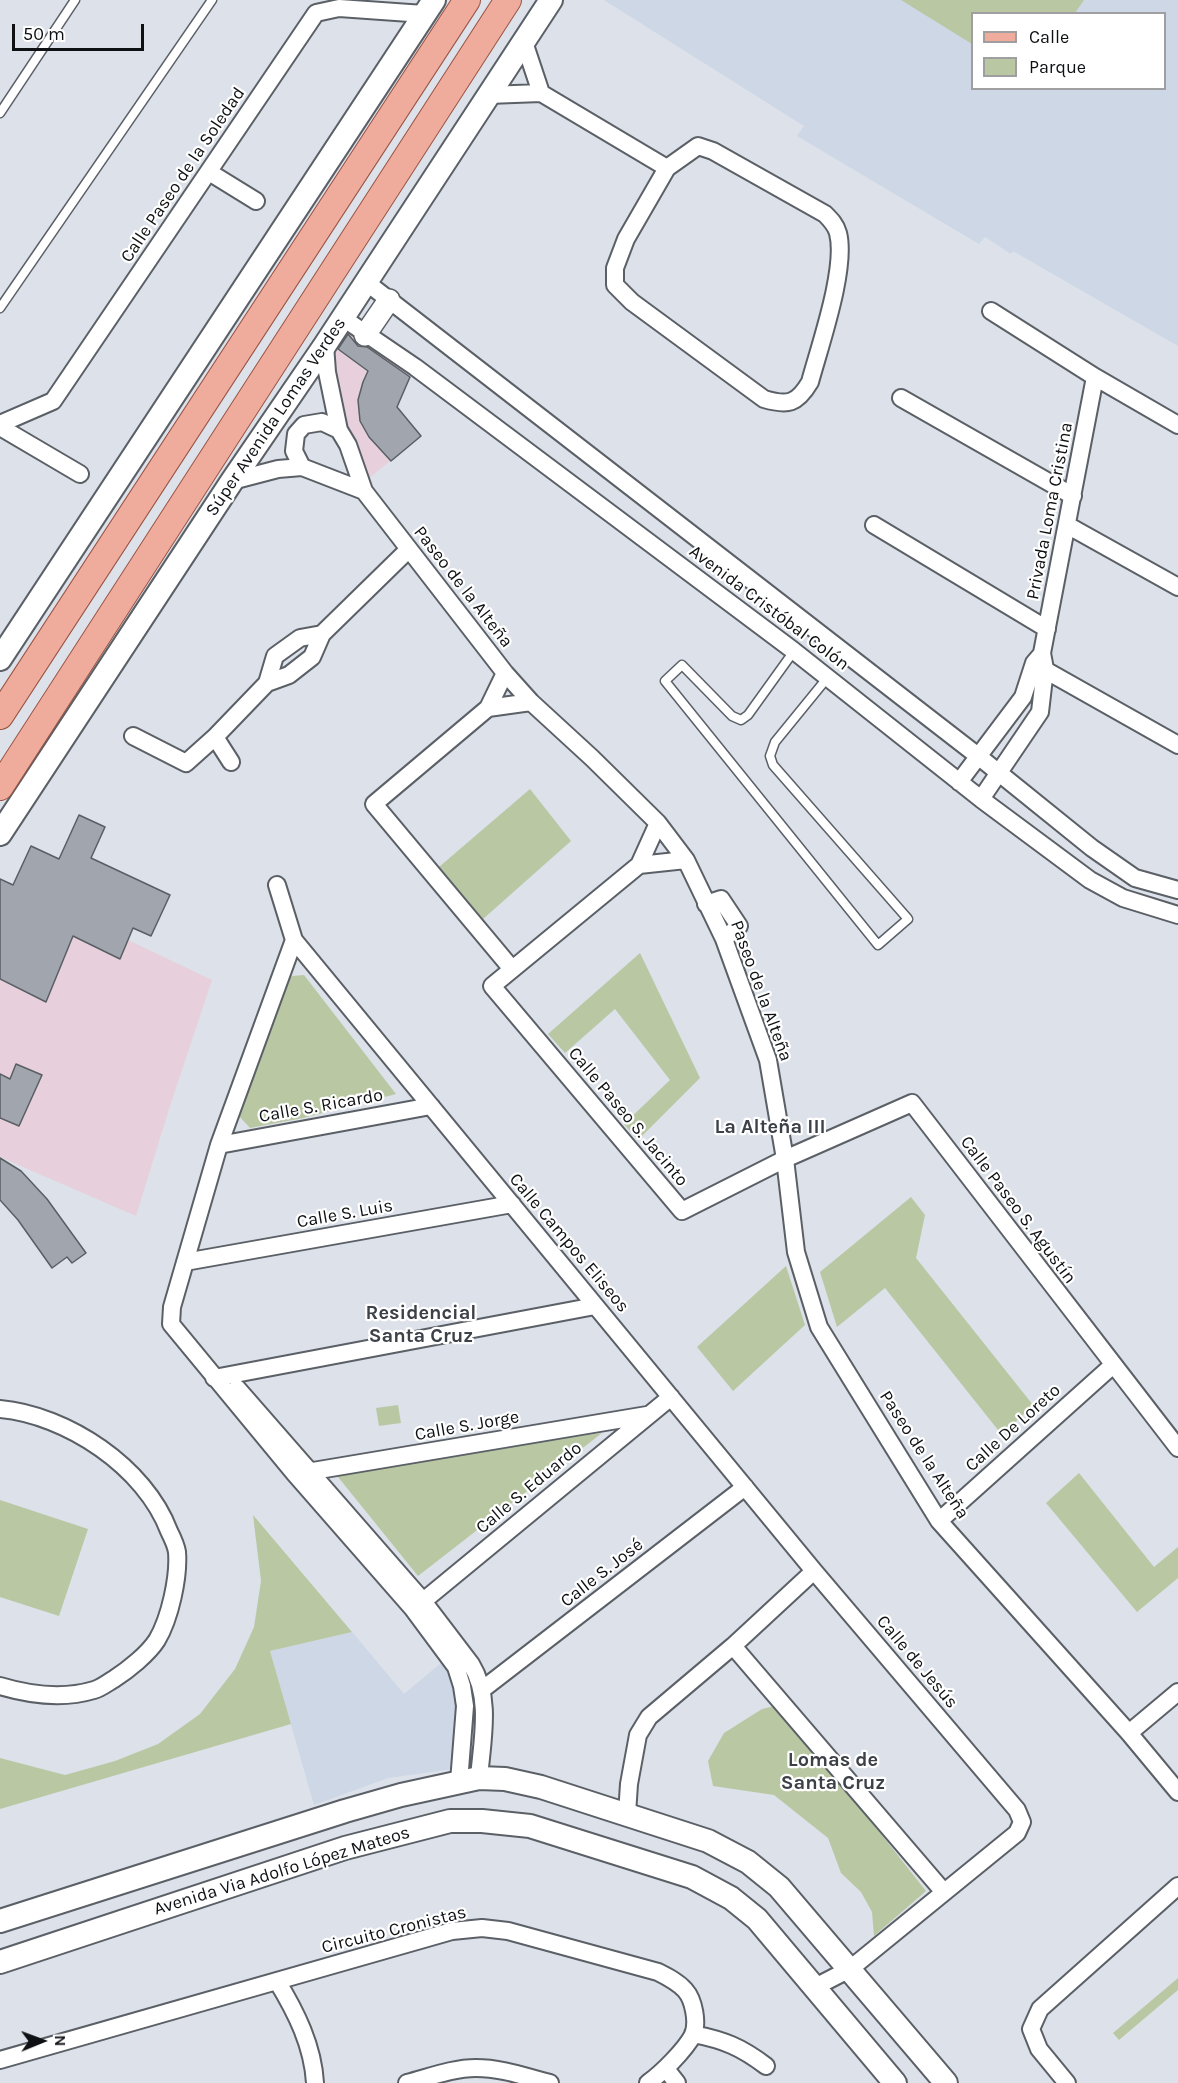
<!DOCTYPE html>
<html>
<head>
<meta charset="utf-8">
<style>
  body { margin:0 }
  #map { position:relative; width:1178px; height:2083px; overflow:hidden; background:#dce1ea; font-family:Karla,sans-serif }
  canvas { display:block }
  .legend { position:absolute; left:971px; top:12px; width:195px; height:78px; box-sizing:border-box; background:#fff; border:2px solid #9f9fa1; margin:0; padding:8px 10px; list-style:none; font-size:18px; color:#0e1013 }
  .legend li { display:flex; align-items:center; gap:12px; height:30px }
  .legend b { width:30px; border:2px solid #9f9fa1 }
  .north { position:absolute; left:12px; top:2011px; width:60px; height:60px; -webkit-text-stroke:4px #fff; paint-order:stroke; rotate:89deg; font-size:16px; font-weight:700; line-height:24px; text-align:center; color:#0e1013 }
  .north::after { content:''; display:block; margin:auto; width:21px; height:27px; background:#0e1013; clip-path:polygon(50% 0,100% 100%,50% 72%,0 100%) }
  .scale { position:absolute; left:12px; top:24px; width:132px; height:27px; box-sizing:border-box; border:3px solid #0e1013; border-top:0; padding-left:8px; font-size:18px; line-height:21px; white-space:nowrap; color:#0e1013; -webkit-text-stroke:4px #fff; paint-order:stroke }
</style>
</head>
<body>
<div id="map">
<canvas width="1178" height="2083"></canvas>
<ul class="legend">
<li><b style="height:8px;background:#efac9c"></b>Calle</li>
<li><b style="height:16px;background:#b9c8a3"></b>Parque</li>
</ul>
<div class="north">N</div>
<div class="scale">50 m</div>
</div>
<script>
const g = document.querySelector('canvas').getContext('2d');
g.lineJoin = 'round';
function fill(path, color) { g.fillStyle = color; g.fill(path, 'evenodd'); }
function strokePath(path, color, width, dash) { g.strokeStyle = color; g.lineWidth = width; g.lineCap = dash ? 'butt' : 'round'; g.setLineDash(dash || []); g.stroke(path); }
function drawText(font, color, halo, rows, align = 'center') {
  g.font = font + ' Karla,sans-serif'; g.lineWidth = 4.5; g.setLineDash([]); g.textBaseline = 'middle'; g.strokeStyle = halo; g.fillStyle = color; for (const [text, x, y, turn = 0] of rows) {
    g.save(); g.translate(x, y); g.rotate((+turn || 0) * Math.PI / 180); g.textAlign = isNaN(turn) ? turn : align; if (halo) g.strokeText(text, 0, 0); g.fillText(text, 0, 0); g.restore();
  }
}
const commercial = new Path2D(`
  M343 319 411 372 397 407 421 436 363 483 328 372Z
  M0 879 212 980 170 1106 136 1216 0 1157Z`);
const built = new Path2D(`
  M604 0H1178V346L1013 251 1011 254 985 237 979 244 797 136 804 126ZM972 14H1164V88H972Z
  M352 1632 404 1694 446 1659 462 1708 460 1768 388 1778 314 1805 270 1651Z`);
const green = new Path2D(`
  M901 0H1084L1075 13 972 14V44Z
  M530 789 571 841 483 919 439 867Z
  M640 953 700 1078 638 1140 624 1124 670 1080 615 1009 565 1053 548 1034Z
  M304 975 396 1094 303 1118 250 1128 239 1116 248 1077 285 985 292 976Z
  M911 1197 925 1215 916 1258 1033 1405 1002 1435 885 1288 837 1327 820 1272Z
  M786 1266 805 1325 733 1391 697 1347Z
  M398 1405 401 1423 379 1426 376 1408Z
  M602 1433 418 1576 334 1472 374 1463Z
  M1079 1473 1154 1567 1178 1547V1578L1137 1612 1046 1503Z
  M0 1500 88 1529 59 1616 0 1597Z
  M253 1515 352 1632 270 1651 291 1724 0 1809V1758L65 1775 115 1761 158 1744 200 1714 235 1669 254 1627 261 1581Z
  M779 1705 926 1891 874 1936 872 1912 861 1892 841 1873 828 1838 774 1795 713 1786 708 1761 724 1733 762 1709Z
  M1178 1978V1990L1119 2040 1113 2033Z`);
const building = new Path2D(`
  M348 334 358 346 367 347 410 377 397 407 421 436 391 461 369 437 360 421 358 400 363 382 368 371 338 349Z
  M79 815 105 827 91 858 170 895 151 936 133 928 120 959 73 936 46 1002 0 979V879L13 885 31 846 59 859Z
  M16 1064 42 1075 19 1126 0 1118V1074L10 1079Z
  M0 1158 21 1171 47 1199 86 1253 72 1263 67 1257 52 1268 18 1220 0 1200Z`);
const service = new Path2D(`
  M0 113 75 0
  M0 308 212 0
  M794 651 748 715 741 720 732 716 682 665 665 681 878 945 908 919 773 765 770 756 775 742 828 677`);
const minor = new Path2D(`
  M524 42 541 93
  M488 95 541 93 667 168
  M698 146 713 151 825 214C831 220 836 225 838 233 847 268 820 345 810 382 797 404 788 406 764 399L632 302 615 285V268L626 239 667 168Z
  M209 172 256 201
  M366 282 978 756 1092 848 1135 878 1178 890
  M991 311 1095 377 1178 425
  M343 318 415 367 794 651 981 799 1090 880 1123 898 1178 915
  M325 345 327 372 339 430 348 445 364 491 505 673 531 702 592 758 658 823 686 860 724 939 768 1060 785 1159 796 1252 819 1327 939 1521 1129 1733 1178 1792
  M901 398 1073 496
  M0 424 53 401 316 13 339 8 424 14
  M0 427 80 474
  M302 467 294 451 296 434 304 425 322 422 339 430
  M232 481 278 469 302 467 364 491
  M874 525 1047 629
  M1067 525 1178 587
  M1038 666 1178 745
  M505 673 488 708 374 804 512 969
  M267 683 289 675 312 657 322 634 409 549
  M488 708 531 702
  M133 736 186 763 215 737
  M231 762 215 737 267 683 275 656 300 638 322 634
  M959 782 1023 697 1034 663 1040 656
  M981 799 1040 712 1045 669 1042 653 1095 377
  M658 823 639 865 492 986 682 1211 785 1159 912 1103 1178 1448
  M639 865 686 860
  M277 885 294 940 814 1571 1017 1810 1022 1822 1017 1833 850 1969 815 1987
  M706 904 721 899 739 926 724 939
  M294 940 219 1145 172 1307 171 1324 294 1473 413 1609 456 1667 462 1686 465 1706 459 1782
  M219 1145 431 1106
  M185 1262 512 1204
  M214 1378 595 1306
  M237 1388 423 1601 471 1664C492 1698 482 1740 479 1778
  M0 1409C67 1415 145 1467 169 1531 172 1537 176 1545 177 1552 179 1577 170 1618 157 1640 148 1654 128 1670 114 1679 107 1683 101 1688 94 1690 64 1699 30 1695 0 1686
  M301 1473 647 1415
  M939 1521 1113 1365
  M416 1607 671 1397
  M733 1646 943 1891
  M483 1689 745 1487
  M1129 1733 1178 1692
  M627 1814 629 1784 638 1735 649 1717 733 1646 814 1571
  M277 1981C296 2012 313 2046 315 2083
  M693 2034C724 2040 741 2047 766 2066
  M0 2060 452 1931 482 1928 508 1931 658 1972C668 1977 678 1982 685 1990 694 2000 698 2023 693 2035 685 2050 662 2073 648 2083
  M666 2069 677 2083
  M407 2083C430 2077 453 2068 476 2068 502 2068 526 2077 550 2083
  M1067 2083 1039 2049 1031 2029 1040 2009 1178 1886`);
const tertiary = new Path2D(`
  M365 335 389 300`);
const secondary = new Path2D(`
  M0 659 434 0
  M0 834 232 481 325 345 551 0
  M0 1921 345 1811 401 1795 479 1778 505 1779 541 1787 708 1841 748 1862 779 1887 946 2083
  M0 1962 345 1848 450 1821H482L530 1826 692 1877 731 1898 757 1919 895 2083`);
const primary = new Path2D(`
  M0 716 467 0
  M0 787 508 0`);
const streetNames = [
  ["Calle Paseo de la Soledad",183,175,-56],
  ["Súper Avenida Lomas Verdes",276,417,-56],
  ["Privada Loma Cristina",1050,511,-79],
  ["Paseo de la Alteña",463,587,52],
  ["Avenida Cristóbal Colón",769,608,37],
  ["Paseo de la Alteña",761,991,70],
  ["Calle S. Ricardo",321,1106,-10],
  ["Calle Paseo S. Jacinto",628,1117,50],
  ["Calle Paseo S. Agustín",1018,1210,53],
  ["Calle S. Luis",345,1214,-10],
  ["Calle Campos Eliseos",569,1243,50],
  ["Calle S. Jorge",467,1426,-10],
  ["Calle De Loreto",1013,1428,-42],
  ["Paseo de la Alteña",924,1455,57],
  ["Calle S. Eduardo",529,1488,-40],
  ["Calle S. José",602,1573,-38],
  ["Calle de Jesús",917,1662,50],
  ["Avenida Via Adolfo López Mateos",282,1871,-17],
  ["Circuito Cronistas",394,1930,-14]
];
const neighbourhoodNames = [
  ["La Alteña III",770,1127],
  ["Residencial",421,1313],
  ["Santa Cruz",421,1336],
  ["Lomas de",833,1760],
  ["Santa Cruz",833,1783]
];
fill(commercial, '#e7d0db');
fill(built, '#cdd7e6');
fill(green, '#b9c8a3');
fill(building, '#a1a6ae');
strokePath(building, '#595e65', 1.5);
strokePath(service, '#5b6067', 11);
strokePath(minor, '#5b6067', 20);
strokePath(tertiary, '#5b6067', 24);
strokePath(secondary, '#5b6067', 26);
strokePath(primary, '#9a5241', 28);
strokePath(service, '#fff', 8);
strokePath(minor, '#fff', 16);
strokePath(tertiary, '#fff', 21);
strokePath(secondary, '#fff', 22);
strokePath(primary, '#efac9c', 26);
drawText('18px', '#0e1013', '#fff', streetNames);
drawText('bold 20px', '#3c4047', '#fff', neighbourhoodNames);
</script>
</body>
</html>
